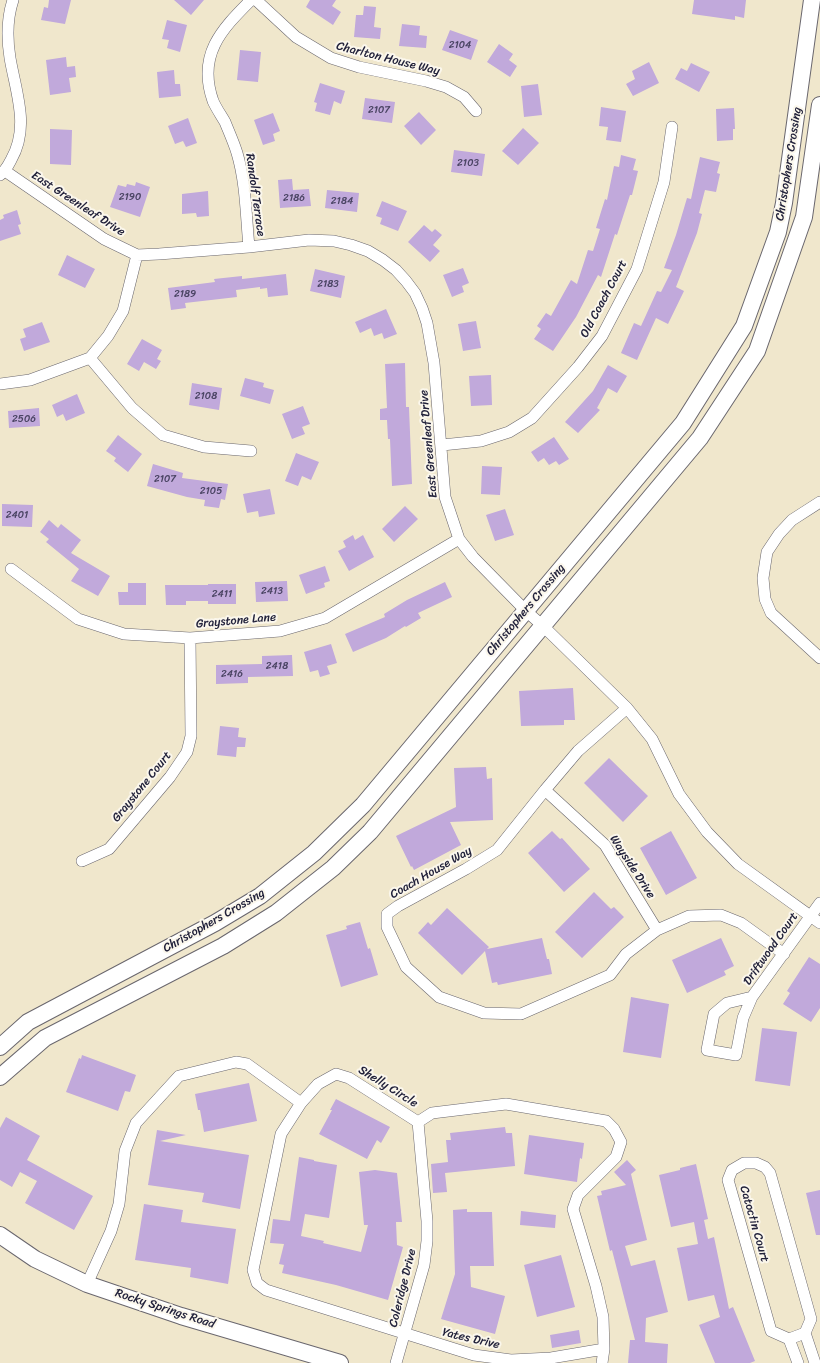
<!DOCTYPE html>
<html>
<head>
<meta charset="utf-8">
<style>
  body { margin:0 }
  canvas { display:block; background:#f0e7cc }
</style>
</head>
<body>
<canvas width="820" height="1363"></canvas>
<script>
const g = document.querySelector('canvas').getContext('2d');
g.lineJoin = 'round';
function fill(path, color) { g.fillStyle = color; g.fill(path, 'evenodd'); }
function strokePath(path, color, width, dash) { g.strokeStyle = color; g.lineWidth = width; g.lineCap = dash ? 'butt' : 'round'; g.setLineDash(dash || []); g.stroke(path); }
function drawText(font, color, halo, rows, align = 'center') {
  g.font = font + ' Sriracha,sans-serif'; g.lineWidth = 4; g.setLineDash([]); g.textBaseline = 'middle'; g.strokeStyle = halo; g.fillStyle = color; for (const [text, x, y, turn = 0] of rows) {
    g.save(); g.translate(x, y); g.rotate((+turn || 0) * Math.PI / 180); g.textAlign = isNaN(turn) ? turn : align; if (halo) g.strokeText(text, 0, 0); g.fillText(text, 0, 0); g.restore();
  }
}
const building = new Path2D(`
  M49 0H71L65 24 41 20 44 7 48 8Z
  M174 0H204L191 15Z
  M310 0H336L332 6 341 12 333 25 306 7Z
  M694 0H746L744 18 735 16V20L692 14Z
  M364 6 376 7 374 27 381 28 380 39 354 37 356 15H363Z
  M167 20 187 25 180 52 167 48 169 40 162 39Z
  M402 24 420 26 419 35 427 36 426 48 399 46Z
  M450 30 478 40 471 60 442 50Z
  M499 44 513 54 509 60 517 66 510 77 487 62Z
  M240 50 261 52 258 82 237 80Z
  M66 57 67 67 75 66 76 77 69 78 71 92 50 95 46 60Z
  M649 62 659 83 633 96 626 84 635 79 632 71Z
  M691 63 710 72 699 92 675 79 681 68 687 71Z
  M174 70 175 84H180L181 96 159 98 157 72Z
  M320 83 345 91 341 104 334 101 330 115 315 111 317 103 314 102Z
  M538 84 542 115 524 117 521 86Z
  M365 98 395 102 392 123 362 119Z
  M601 107 626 111 621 142 606 140 608 127 599 126Z
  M734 108 735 129H733V140L717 141 716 109Z
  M419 112 436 130 421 145 404 126Z
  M273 113 280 131 273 134 275 141 263 145 254 120Z
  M188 118 197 143 186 147 183 141 175 144 168 126Z
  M523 128 539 143 518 165 502 151Z
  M50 129 72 130 71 165 50 164Z
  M454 150 485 154 482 176 451 172Z
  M621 155 636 159 633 170 638 171 632 195H630L617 235 615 234 601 277 598 275 576 317 553 351 534 339 541 329 537 326 546 313 551 316 571 280 577 284 588 250 593 251 600 229 596 228 605 199 607 200 614 166 619 167Z
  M700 157 720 162 717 173 720 174 716 192 705 190 699 213 702 214 697 233 676 287 684 291 668 324 656 318 637 360 621 353 634 323 641 326 657 291 661 292 672 270 664 268 676 235 687 198 691 199Z
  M292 179 293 190 309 189 311 206 280 208 278 180Z
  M136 182 150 187 140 217 110 207 118 185 126 187 127 184 135 186Z
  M327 190 359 193 357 212 325 208Z
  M208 191 209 216 197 217 196 213 182 214V194Z
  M382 201 407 211 398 231 380 224 382 218 376 216Z
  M17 210 21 224 18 225 21 234 0 241V220L4 218 3 215Z
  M424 225 432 232 435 229 442 235 433 245 440 251 430 262 408 242Z
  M67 255 95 269 85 288 58 275Z
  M463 268 469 283 462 286 464 292 452 297 443 275Z
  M315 269 345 276 341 298 310 291Z
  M286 274 288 295 268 297 267 288 260 289V287L236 290 237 297 185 303 186 308 171 310 168 288 215 282 214 279 242 276V279Z
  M386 309 397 334 384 339 382 333 374 336 371 328 360 333 355 322Z
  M476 321 481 348 463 351 458 324Z
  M42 322 50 342 24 351 20 339 26 337 23 329Z
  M142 339 162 350 157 359 161 361 156 369 144 362 139 371 127 364Z
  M405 363 406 407H409L412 484 392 486 390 439H388L387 420H380V409L387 408 385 364Z
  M608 365 627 376 617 393 608 388 597 408 600 410 578 433 565 422 593 391Z
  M491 375 492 405 471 406 469 376Z
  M245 378 264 383 263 387 274 390 270 404 240 396Z
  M192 383 222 388 219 410 189 405Z
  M77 394 85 413 66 421 63 414 57 417 52 405Z
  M303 406 310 424 302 427 305 434 292 439 282 414Z
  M39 408 40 426 9 428 8 411Z
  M118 435 142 454 128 472 114 461 116 458 106 451Z
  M554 437 569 459 559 465 556 461 549 465 544 458 538 462 531 452Z
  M296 453 319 462 311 480 302 476 298 486 285 481Z
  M153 464 183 473 182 478 228 484 225 500 221 499 219 508 204 506 205 500 187 497 147 486Z
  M482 466 502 467 500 495 481 494Z
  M270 489 275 514 259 517 258 511 247 513 243 494Z
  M2 504 33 505 32 527 2 526Z
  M405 506 418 519 394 542 382 529Z
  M505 509 514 535 495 541 486 515Z
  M49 520 58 528 61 524 81 540 71 553 110 576 98 596 71 581 79 569 46 542 49 539 40 532Z
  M353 535 355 540 363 535 374 557 349 571 338 551 346 547 343 541Z
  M325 566 330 581 324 583 325 587 306 594 299 575Z
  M287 581 288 601 256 602 255 582Z
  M445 582 452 597 418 613 421 618 406 627 405 626 386 638 353 652 345 634 385 617 384 614 407 600Z
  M128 583H146V605H119L118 592H128Z
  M208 584H236V604H208V601H186V605H166L165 585H208Z
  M331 644 337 663 327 666 330 674 320 677 318 670 310 672 304 652Z
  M292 655 293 676 248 677V683L216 684V665L262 664V656Z
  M573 688 575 720H564V725L521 726 519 691Z
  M220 726 239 728 238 737 246 738 245 747H237L236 757 217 755Z
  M609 758 648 796 623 822 584 783Z
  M486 767 487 779 492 778 493 820 450 822 461 845 414 870 412 866 411 867 396 836 456 807 454 768Z
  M552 831 560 839 562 838 590 869 564 892 528 853Z
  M671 831 697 878 666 895 640 848Z
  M594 892 611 909 614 907 624 917 582 958 555 932Z
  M447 908 489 947 487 949 542 938 547 959H549L552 974 498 985 497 982 492 983 485 951 462 975 418 933 428 922 431 925Z
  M360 922 368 949 370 948 378 975 341 987 326 935 347 929 346 926Z
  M721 938 734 966 724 971 726 975 687 993 672 960Z
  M809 957 820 964V1008L811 1022 783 1004 790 993 787 991Z
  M631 997 669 1004 661 1058 623 1052Z
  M762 1028 797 1032 790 1086 755 1081Z
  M82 1055 136 1075 130 1092 125 1091 118 1111 66 1092 79 1058 81 1059Z
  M249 1083 257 1121 204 1132 200 1110H198L195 1094Z
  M336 1099 390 1127 381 1143 377 1140 367 1159 319 1134 332 1110H330Z
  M6 1117 40 1136 27 1160 93 1196 74 1230 25 1203 37 1181 20 1172 12 1187 0 1180V1128Z
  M505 1127 506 1133H512L515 1166 445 1173 447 1192 433 1193 431 1164 448 1162 446 1140H451L450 1133Z
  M157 1130 186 1135 160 1141 249 1155 240 1209 202 1202 204 1193 148 1185Z
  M529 1135 584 1143 582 1159 580 1158 577 1182 524 1174Z
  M299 1157 314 1160V1161L337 1165 329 1218 305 1214 301 1236 324 1241 323 1243 361 1252 368 1225H364L359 1172 375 1170 397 1173 402 1222H396L397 1245 403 1247 388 1300 336 1285 282 1273 284 1265 279 1264 284 1244 270 1243 273 1219 290 1221Z
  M627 1160 636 1170 631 1174 647 1240 625 1246 631 1266 655 1260 668 1312 646 1318 645 1342 668 1344 667 1363H628L630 1340H635L612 1250 610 1251 597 1196 602 1195 601 1191 626 1185 614 1172Z
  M696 1164 708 1219 704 1220 708 1239 714 1237 729 1309 733 1307 755 1361 750 1363H715L699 1325 720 1317 714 1295 688 1301 677 1248 698 1244 694 1222 671 1227 659 1175 680 1170V1168Z
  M820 1190V1235H816L806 1193Z
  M144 1204 183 1210 181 1222 236 1229 228 1284 190 1277 191 1268 135 1260Z
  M467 1209V1212H492L494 1266H470L471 1287 505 1296 495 1334 441 1319 455 1274 453 1210Z
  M521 1211 556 1215 555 1228 520 1225Z
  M561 1255 575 1307 537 1317 524 1265Z
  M579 1330 581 1343 552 1348 550 1335Z`);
const street = new Path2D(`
  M256 0 296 37 331 58 359 67 426 81 446 87 464 97 476 111
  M5 171 104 239 137 255 159 254 249 247 309 240 334 241 351 245 368 251 383 260 396 270 406 281 415 293 422 308 427 323 434 363 445 497 459 539 473 557 526 611 543 626 627 708 652 739 679 794 707 832 738 864 820 923
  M0 175C5 171 8 166 11 160 30 127 16 93 10 58 7 39 7 18 13 0
  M249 247C246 216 246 183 237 153 234 143 229 132 225 122 221 115 216 108 213 101 197 55 221 30 251 0
  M90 358 132 408 163 435 204 447 251 451
  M0 384 30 380 90 358 108 336 123 311 137 255
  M442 445 481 441 509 432 532 418 578 367 602 336 637 269 664 182 672 127
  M820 502 792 520 779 534 767 552 763 578 765 599 771 613 820 658
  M11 569 78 619 124 634 190 638 280 631 325 618 459 539
  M627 708 578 751 545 790 497 850 466 869 398 906 387 914V927L406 967 439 997 484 1013 521 1014 610 975 626 954 657 930 689 916 721 915 741 923 784 954
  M545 790 605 845 657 930
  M82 861 109 849 170 777 187 752 191 736 190 638
  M752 997 743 1018 736 1055 707 1050 714 1014 727 1003Z
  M752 997 820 903
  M87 1284 111 1231 119 1204 125 1151 136 1123 179 1076 236 1062 247 1064 301 1103
  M805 1333 789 1339 771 1331 728 1180 732 1170 744 1163H756L765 1167 770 1173 811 1319 805 1333 815 1363
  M789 1339 798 1363
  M396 1363 424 1265 427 1241V1221L418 1122
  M602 1363 604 1349 603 1317 596 1286 573 1209 578 1195 616 1157 621 1142 614 1129 606 1121 506 1104 432 1113 418 1122 349 1078 336 1074 318 1084 301 1103 281 1134 253 1270 257 1283 266 1290 474 1355 511 1360 551 1358 604 1349`);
const secondary = new Path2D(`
  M0 1047 28 1022 215 923 260 896 314 853 363 805 683 423 744 326 778 232 784 203 812 0
  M0 1077 45 1038 223 946 276 913 333 868 370 832 700 438 757 351 804 217 820 105
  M0 1235 35 1259 87 1284 181 1316 340 1363`);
const numberNames = [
  ["2104",460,45],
  ["2107",379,110],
  ["2103",468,163],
  ["2190",130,197],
  ["2186",294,198],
  ["2184",342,201],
  ["2183",328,284],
  ["2189",185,294],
  ["2108",206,396],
  ["2506",24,419],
  ["2107",165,479],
  ["2105",211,491],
  ["2401",17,515],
  ["2413",272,591],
  ["2411",222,594],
  ["2418",277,666],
  ["2416",232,674]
];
const streetNames = [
  ["Charlton House Way",388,59,14],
  ["Christophers Crossing",789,164,-81],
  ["Randolf Terrace",255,195,82],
  ["East Greenleaf Drive",78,204,33],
  ["Old Coach Court",604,299,-62],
  ["East Greenleaf Drive",429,444,-95],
  ["Christophers Crossing",526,610,-50],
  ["Graystone Lane",236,621,-5],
  ["Graystone Court",142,787,-51],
  ["Wayside Drive",632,867,57],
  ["Coach House Way",431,873,-30],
  ["Christophers Crossing",214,921,-30],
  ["Driftwood Court",771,949,-55],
  ["Shelly Circle",388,1087,32],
  ["Catoctin Court",754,1224,74],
  ["Coleridge Drive",403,1288,-76],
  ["Rocky Springs Road",165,1309,18],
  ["Yates Drive",471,1339,13]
];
fill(building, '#c1a9db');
strokePath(street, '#6a676e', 12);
strokePath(secondary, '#6a676e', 18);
strokePath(street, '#fff', 11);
strokePath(secondary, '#fff', 16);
drawText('10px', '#4a4463', null, numberNames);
drawText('12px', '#22223b', '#fbf7ec', streetNames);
</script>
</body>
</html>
